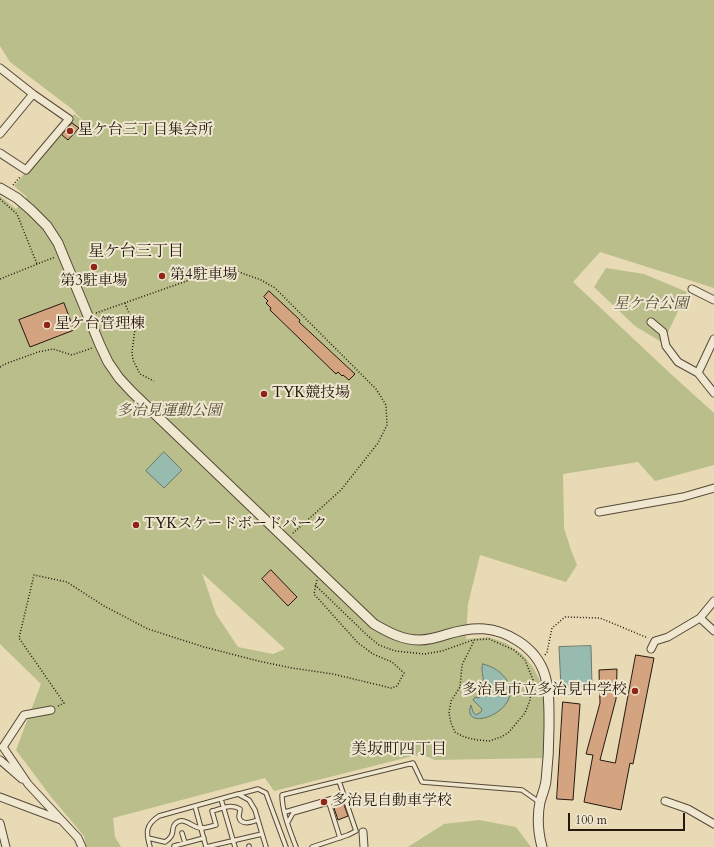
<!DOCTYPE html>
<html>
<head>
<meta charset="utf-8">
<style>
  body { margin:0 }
  #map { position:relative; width:714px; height:847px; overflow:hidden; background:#e7dab5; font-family:Cardo,serif }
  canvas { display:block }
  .scale { position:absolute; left:568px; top:813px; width:117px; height:18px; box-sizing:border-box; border:2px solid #27180f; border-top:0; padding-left:5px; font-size:12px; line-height:14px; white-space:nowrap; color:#27180f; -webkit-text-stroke:3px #efe7cf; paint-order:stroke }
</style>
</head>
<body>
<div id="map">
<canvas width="714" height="847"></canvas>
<div class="scale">100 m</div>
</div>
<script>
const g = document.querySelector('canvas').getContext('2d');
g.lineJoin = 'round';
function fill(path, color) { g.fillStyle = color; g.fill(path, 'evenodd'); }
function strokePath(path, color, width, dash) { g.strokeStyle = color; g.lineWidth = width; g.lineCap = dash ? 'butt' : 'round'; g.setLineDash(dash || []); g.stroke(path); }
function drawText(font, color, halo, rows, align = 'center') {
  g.font = font + ' Cardo,"Noto Serif JP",serif'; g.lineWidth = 4; g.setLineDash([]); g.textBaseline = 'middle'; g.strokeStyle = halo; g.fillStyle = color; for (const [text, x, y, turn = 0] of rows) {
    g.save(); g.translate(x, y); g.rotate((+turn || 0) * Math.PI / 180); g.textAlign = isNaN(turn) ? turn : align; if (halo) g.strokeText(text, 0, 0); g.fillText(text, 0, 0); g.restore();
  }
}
const green = new Path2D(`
  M0 0H714V288L600 252 573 282 672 375 714 413V465L655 481 638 462 563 474 564 528 571 550 577 565 566 582 480 555 468 604 466 639 488 637 506 643 522 654 533 667 545 691 546 758 435 760 423 755 413 756 274 791 265 778 113 818 115 837 121 847H86L84 836 52 798 16 750 41 684 0 644V196L16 209 27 197 14 186 74 114 84 122 72 109 10 62 0 46ZM202 573 285 649 273 654 238 647 216 614Z
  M606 268 644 274 687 292 663 343 635 326 594 287Z
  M479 820 516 827 531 847H408L444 824Z`);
const water = new Path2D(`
  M164 452 182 470 164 488 146 471Z
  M591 646 592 686 561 687 559 647Z
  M483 664C494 667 502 672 508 682 523 712 460 734 471 705L473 712 476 715 481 712 482 709 473 700 475 697 479 698C481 692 483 687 483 681 484 675 480 670 483 664Z`);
const building = new Path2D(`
  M72 123 79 128 68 140 62 135Z
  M269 291 300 320 299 322 355 374 349 380 343 375 342 376 338 372 336 374 270 310 271 308 266 303 268 301 264 297Z
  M64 303 74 330 30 347 19 320Z
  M271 570 297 597 288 606 262 579Z
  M636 655 654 658 633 764 630 763 621 810 584 802 593 755 586 754 600 703 599 670 617 669 616 699 600 760 615 763Z
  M563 702 580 704 573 800 557 799Z
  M343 802 348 816 338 820 333 805Z`);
const path = new Path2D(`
  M13 185 21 176
  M0 199 17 214 37 264
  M0 279 55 257
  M125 303 135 329 132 352 133 360 140 374 154 381
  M96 313 198 277 216 269 239 272 261 280 275 288 376 389 386 405 387 425 378 443 341 490 292 534
  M0 367 5 364 38 352 53 349 72 355 92 348
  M315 585 368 636 379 645 395 651 425 654 442 651 473 640 489 639 514 650 525 660 533 680 530 700 525 713 508 733 501 737 489 741 477 740 464 737 455 732 451 723 449 713 451 701 460 687 462 665 473 643V640
  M545 655 547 652 552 628 565 617 600 618 648 638
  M58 706 64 703 19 638 34 575 67 582 104 606 148 629 204 647 258 661 292 668 333 674 391 688 397 686 404 673 392 662 373 654 358 643 314 594 317 580`);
const service = new Path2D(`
  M239 794 258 789 266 793 286 847
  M221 799 235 847
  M329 803 340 838
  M195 806 206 847
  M285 812 344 795
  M288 822 293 813 345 798
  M182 833 185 843
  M148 838 165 842C177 834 170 829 175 824 184 815 192 828 201 828 206 828 212 826 216 825L212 811C221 809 231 803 240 809 240 812 239 814 239 817 241 826 252 822 258 820
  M174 846 204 838
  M249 846V847
  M150 847C146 833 145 825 159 816L238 794 249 800 255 810 266 847
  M206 847 262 834
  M296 847C290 831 282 812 282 795L413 763 422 782 522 790 539 802
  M312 847 348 835 356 831 339 781`);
const minor = new Path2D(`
  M0 68 33 94
  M0 134 33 94 69 119 26 170 0 153
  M692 289 714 300
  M651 322 663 332 666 346 678 362 698 373
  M714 339 698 373 714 393
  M599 512 683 497 714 488
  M714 601 700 618 714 631
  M651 649 655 641 668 637 700 618
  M51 710 24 715 3 747 28 784 78 838 82 847
  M0 760 22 779
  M0 797 61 820
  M665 801 688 809 714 824
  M0 823 6 847
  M363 832 364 847`);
const tertiary = new Path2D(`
  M0 188 17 198 31 210 47 226 58 243 100 345 108 362 119 378 132 392 374 624C388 632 402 640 419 640 429 640 439 637 448 634 474 626 495 626 518 641 551 662 549 692 549 727 549 745 548 763 546 781 545 788 542 795 540 802 537 817 538 832 542 847`);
const markers = [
  [70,131,4,"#8f2418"],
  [94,267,4,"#8f2418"],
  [162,276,4,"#8f2418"],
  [47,325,4,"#8f2418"],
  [264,394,4,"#8f2418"],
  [136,525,4,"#8f2418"],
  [635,691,4,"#8f2418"],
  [324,802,4,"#8f2418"]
];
const poiNames = [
  ["星ケ台三丁目集会所",78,131],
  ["第4駐車場",170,276],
  ["第3駐車場",94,282,"center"],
  ["星ケ台管理棟",55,325],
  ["TYK競技場",272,394],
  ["TYKスケードボードパーク",144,525],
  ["多治見市立多治見中学校",627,691,"right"],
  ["多治見自動車学校",332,802]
];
const parkNames = [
  ["星ケ台公園",651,305],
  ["多治見運動公園",169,412]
];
const neighbourhoodNames = [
  ["星ケ台三丁目",136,252],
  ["美坂町四丁目",399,750]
];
fill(green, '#b9be8b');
fill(water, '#97bbae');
strokePath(water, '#6a7a6e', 1);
fill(building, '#d4a481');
strokePath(building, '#27180f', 1);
strokePath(service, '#574838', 5.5);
strokePath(minor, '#574838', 9);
strokePath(tertiary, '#574838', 11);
strokePath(path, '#27180f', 1.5, [1, 2]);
strokePath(service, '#efe7cf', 3.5);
strokePath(minor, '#efe7cf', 7);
strokePath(tertiary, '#efe7cf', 9);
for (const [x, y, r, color] of markers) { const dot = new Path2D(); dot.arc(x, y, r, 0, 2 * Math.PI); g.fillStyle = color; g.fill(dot); strokePath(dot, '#efe7cf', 1.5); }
drawText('15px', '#27180f', '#efe7cf', poiNames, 'left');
drawText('italic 15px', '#534a34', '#efe7cf', parkNames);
drawText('16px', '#27180f', '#efe7cf', neighbourhoodNames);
</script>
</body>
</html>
